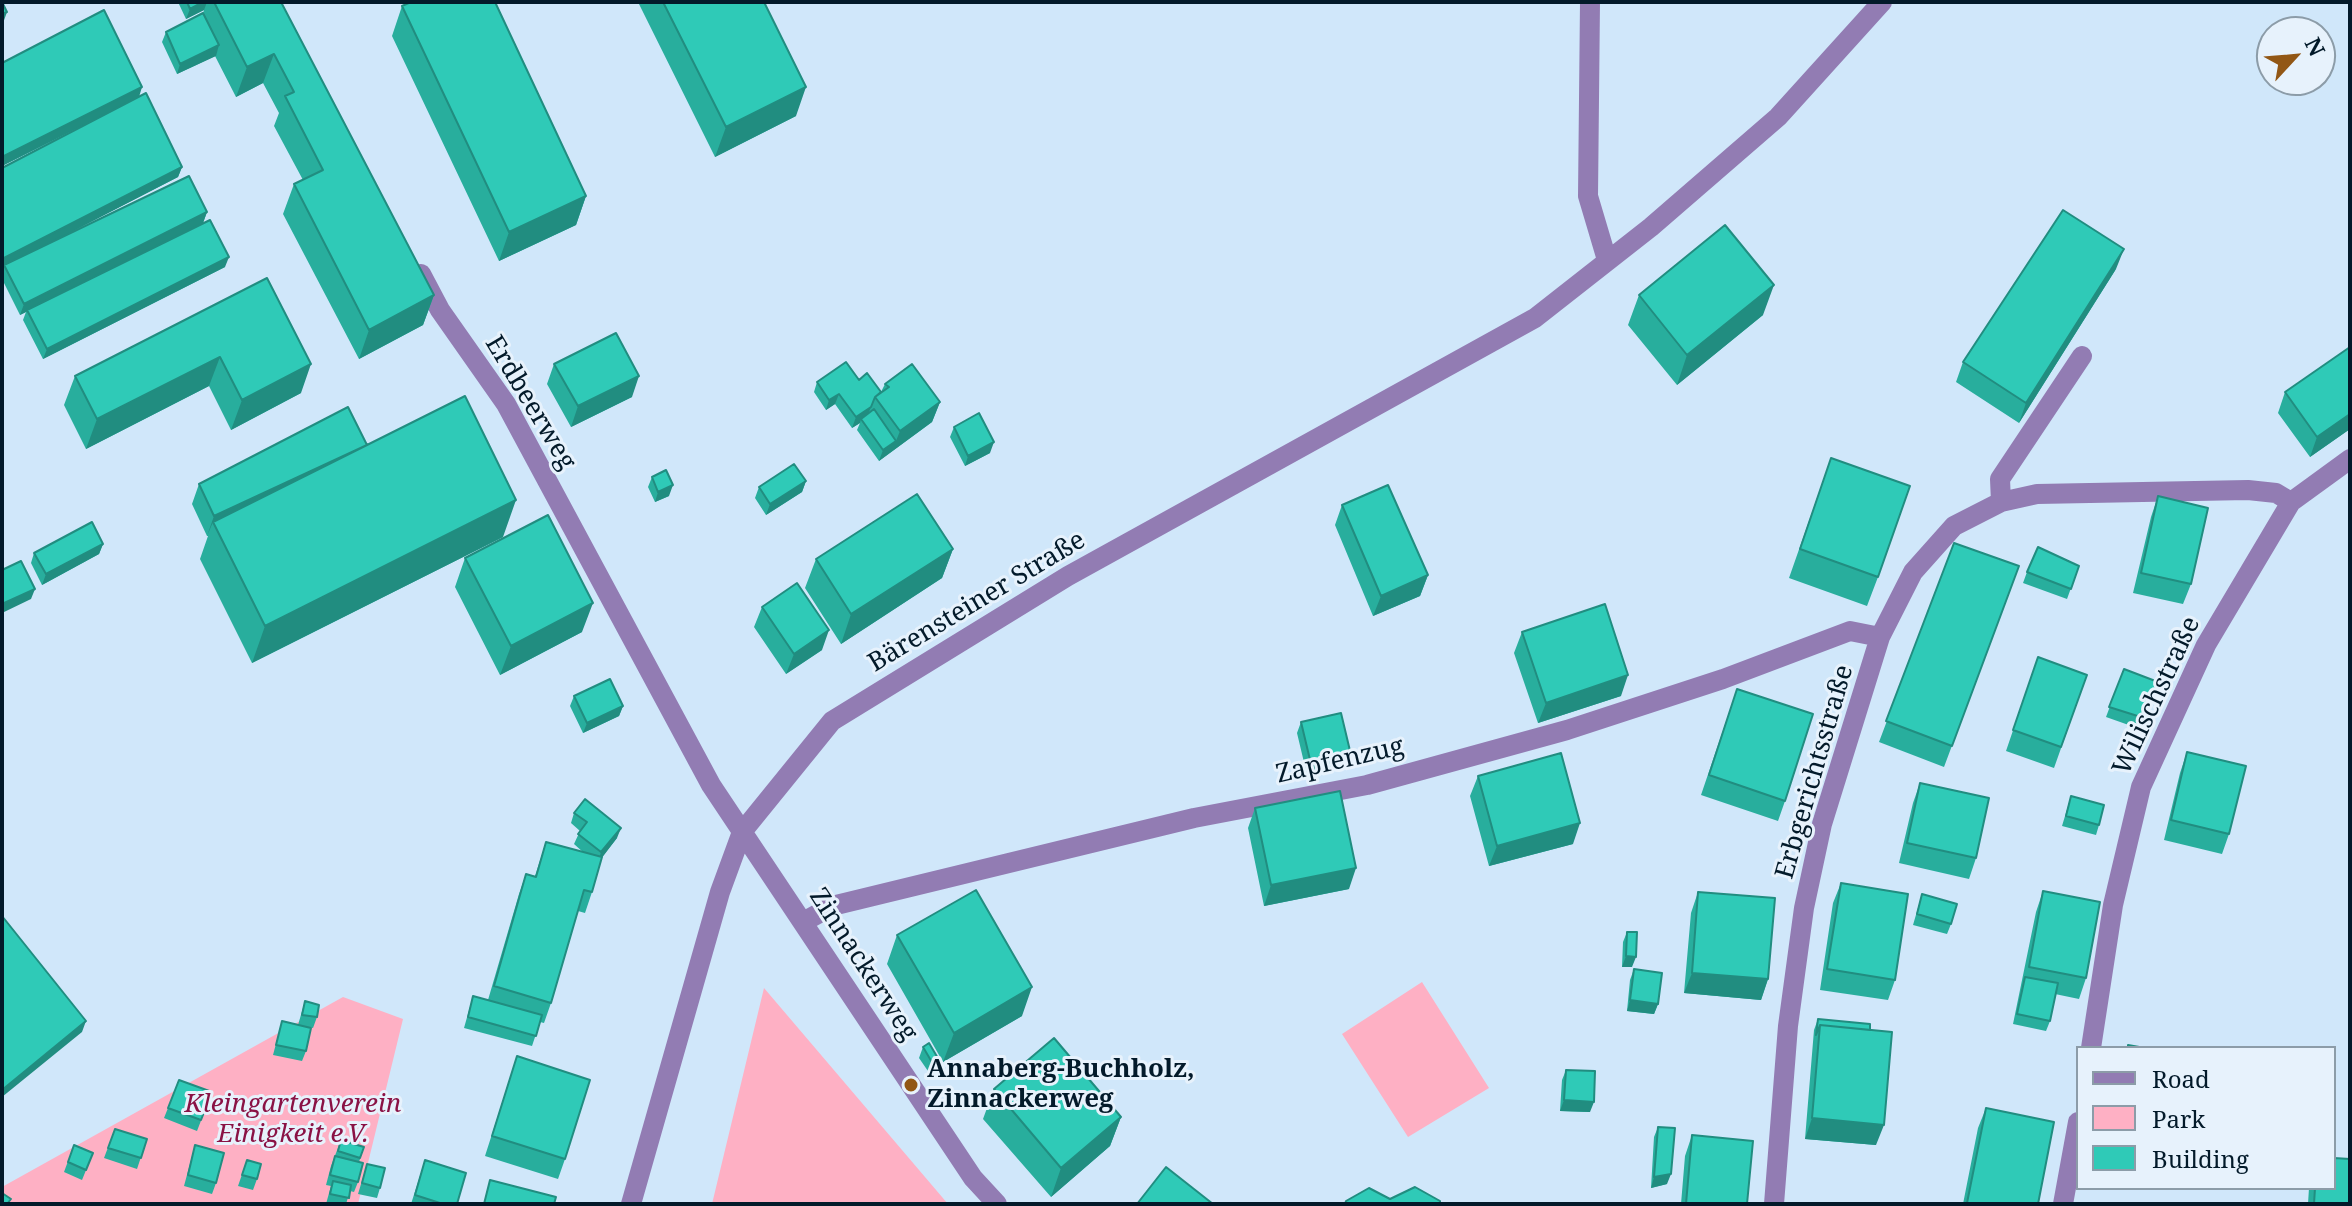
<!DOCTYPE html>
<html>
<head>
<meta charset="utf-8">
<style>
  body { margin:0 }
  #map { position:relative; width:2352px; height:1206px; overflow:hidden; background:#d0e7fa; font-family:"Noto Serif",serif }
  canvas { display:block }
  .frame { position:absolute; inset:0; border:4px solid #031a2a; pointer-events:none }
  .legend { position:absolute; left:2076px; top:1046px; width:260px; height:144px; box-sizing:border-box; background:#e7f2fc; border:2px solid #8c9ca8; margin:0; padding:10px 14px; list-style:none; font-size:24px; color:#031a2a }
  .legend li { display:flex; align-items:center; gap:16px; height:40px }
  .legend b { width:40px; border:2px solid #8c9ca8 }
  .north { position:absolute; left:2256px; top:16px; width:80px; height:80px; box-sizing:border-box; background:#e7f2fc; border:2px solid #8c9ca8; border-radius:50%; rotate:64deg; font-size:22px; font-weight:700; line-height:32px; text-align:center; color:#031a2a }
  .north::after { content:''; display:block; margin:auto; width:28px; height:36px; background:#925715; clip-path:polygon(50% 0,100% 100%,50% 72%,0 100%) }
</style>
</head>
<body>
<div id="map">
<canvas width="2352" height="1206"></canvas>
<div class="frame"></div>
<ul class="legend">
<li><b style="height:10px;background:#927cb3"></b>Road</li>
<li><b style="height:22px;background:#feb0c4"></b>Park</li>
<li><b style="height:22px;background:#2fcab7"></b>Building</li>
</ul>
<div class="north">N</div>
</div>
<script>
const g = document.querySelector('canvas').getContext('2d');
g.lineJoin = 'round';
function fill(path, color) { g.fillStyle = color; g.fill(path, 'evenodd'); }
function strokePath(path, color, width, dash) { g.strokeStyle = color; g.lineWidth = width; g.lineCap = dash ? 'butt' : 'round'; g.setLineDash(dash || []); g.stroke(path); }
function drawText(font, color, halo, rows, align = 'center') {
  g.font = font + ' "Noto Serif",serif'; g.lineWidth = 6; g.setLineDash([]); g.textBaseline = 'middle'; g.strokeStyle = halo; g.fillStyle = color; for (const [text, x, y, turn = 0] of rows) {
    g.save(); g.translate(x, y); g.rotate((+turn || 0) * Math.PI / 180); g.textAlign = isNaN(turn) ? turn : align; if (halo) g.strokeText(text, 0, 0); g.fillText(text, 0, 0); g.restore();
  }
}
const green = new Path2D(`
  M1422 982 1489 1088 1408 1137 1342 1034Z
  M764 988 948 1204H712Z
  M343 997 403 1019 358 1204H2V1187Z`);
const minor = new Path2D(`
  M1590 2 1588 196 1607 260
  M421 274 440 310 506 404 711 785 973 1178 997 1204
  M2001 502 2000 479 2082 356
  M805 921 832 906 1194 818 1367 785 1567 730 1723 679 1850 631 1880 637
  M2091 1048 2113 905 2141 787 2206 645 2291 502 2350 459
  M631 1204 720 892 742 832 832 721 1068 576 1535 318 1651 227 1778 117 1882 2
  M1774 1204 1788 1026 1804 908 1822 824 1880 637 1913 572 1954 526 2001 502 2037 494 2248 490 2276 493 2291 502
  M2063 1204 2078 1122`);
const wall = new Path2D(`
  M178 2H281L434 295 423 325 359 359 283 214 294 184 303 180 274 126 279 113 263 83 236 97 215 56 177 74 162 42 166 32 203 13 204 10 186 19Z
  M638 2H764L796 116 715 157Z
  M402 6 586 196 576 225 499 261 392 36Z
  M2 63 139 97 182 167 178 177 51 242 207 212 203 223 225 267 43 359 23 320 26 312 20 315 2 279V271L4 267 108 113 2 166Z
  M2116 269 2019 423 1956 382 1963 362Z
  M267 278 301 393 231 430 209 386 86 449 64 405 75 376Z
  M1639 295 1763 315 1677 385 1628 325Z
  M2350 347V429L2310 457 2278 413 2285 392Z
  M554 364 632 397 571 427 547 384Z
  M859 380 881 392 885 384 940 402 932 422 879 461 857 430 860 423 852 428 835 404 826 410 814 392 817 382Z
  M954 427 990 453 965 466 950 437Z
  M367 445 503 537 252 663 200 559 208 536H207L192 504 199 484Z
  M1831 458 1878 577 1867 606 1789 578Z
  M652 477 669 496 655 502 648 487Z
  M806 481 802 492 766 515 755 498 759 487Z
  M2158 496 2191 584 2183 604 2133 593 2151 517Z
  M1342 505 1428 575 1420 596 1373 616 1335 525Z
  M1954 543 2019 566 1944 767 1879 742Z
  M103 544 99 554 42 585 31 563 34 553Z
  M953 549 942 578 841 644 805 588 816 559Z
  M465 558 582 632 500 675 455 587Z
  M2079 566 2067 599 2023 583 2027 572Z
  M762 607 822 650 786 674 754 627Z
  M1522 632 1621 696 1538 723 1514 653Z
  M2038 657 2087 675 2054 768 2006 751Z
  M2124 669 2158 682 2140 729 2106 717Z
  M1737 689 1785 801 1778 821 1701 795Z
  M574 696 623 706 619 716 583 733 570 706Z
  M1301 722 1347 766 1307 775 1297 733Z
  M2187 752 2229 834 2222 854 2164 840 2180 773Z
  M1478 776 1573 844 1489 866 1470 796Z
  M1920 783 1976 858 1969 879 1899 863 1913 803Z
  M2071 796 2099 825 2096 835 2062 826Z
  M1255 808 1349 889 1264 906 1248 828Z
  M574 813 617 838 601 858 592 892 585 913 578 911 551 1003 544 1023 540 1022 532 1046 464 1028 473 996 488 1000 519 894 526 874 535 876 546 842 584 853 574 844 580 831 571 823Z
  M1841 883 1895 980 1888 1000 1820 990 1833 903Z
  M2043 891 2086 978 2079 999 2055 994 2050 1021 2046 1031 2013 1024 2036 912Z
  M1698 892 1768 979 1761 1000 1684 993 1691 913Z
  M1922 894 1951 924 1947 934 1913 925Z
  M1627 932 1632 967H1622L1623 942Z
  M897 935 1022 1016 943 1062 887 964Z
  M1634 969 1658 1004 1654 1014 1627 1011 1630 980Z
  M305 1001 317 1017 313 1028 298 1025Z
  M1818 1019 1870 1030 1876 1145 1805 1139 1814 1030Z
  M282 1021 306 1051 302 1061 273 1055Z
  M929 1043 935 1070 930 1074 919 1058 923 1047Z
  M517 1056 565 1159 558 1179 485 1156Z
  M1566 1070 1590 1112 1560 1111 1562 1080Z
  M994 1089 1121 1117 1110 1146 1051 1197 983 1119Z
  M212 1092 197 1131 164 1118 168 1108Z
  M1986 1108 2038 1204H1963L1978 1128Z
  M1658 1127 1667 1184 1651 1188 1654 1137Z
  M115 1129 147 1139 137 1169 104 1158Z
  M1692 1135 1747 1204H1681L1685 1156Z
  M341 1140 364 1147 359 1162 358 1182 354 1192 350 1191 346 1204H326L331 1186 326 1185 331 1166Z
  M74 1145 93 1153 82 1180 64 1172Z
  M195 1145 216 1183 212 1194 184 1186Z
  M247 1160 257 1179 253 1190 238 1186Z
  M425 1160 457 1204H411Z
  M367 1164 380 1188 377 1198 358 1194Z
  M2309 1188H2334L2350 1204H2308Z`);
const shadedWall = new Path2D(`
  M203 2H207L204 10 186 19 190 9Z
  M7 12 2 26V14Z
  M219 45 216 56 177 74 180 64Z
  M274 54 263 83 236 97 247 67Z
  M142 87 139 97 2 166V157Z
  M806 87 796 116 715 157 726 127Z
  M182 167 178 177 2 268V259Z
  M586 196 576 225 499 261 509 232Z
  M207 212 203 223 20 315 24 304Z
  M2124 249 2116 269 2019 423 2026 403Z
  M229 257 225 267 43 359 47 349Z
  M1774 285 1763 315 1677 385 1687 355Z
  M434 295 423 325 359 359 369 330Z
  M220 357 209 386 86 449 97 419Z
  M311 364 301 393 231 430 242 400Z
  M639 376 632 397 571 427 578 406Z
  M839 394 835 404 826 410 829 400Z
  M940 402 932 422 879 461 883 450 896 441 900 431Z
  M871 407 867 417 861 419 860 423 852 428 856 417Z
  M2350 414V429L2310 457 2317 437Z
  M994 442 990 453 965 466 968 456Z
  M367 445 213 522 207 536 214 516Z
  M806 481 802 492 766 515 770 504Z
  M673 485 669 496 655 502 658 492Z
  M516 500 503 537 252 663 265 626Z
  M103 544 99 554 42 585 46 574Z
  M953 549 942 578 841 644 851 614Z
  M1428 575 1420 596 1373 616 1381 596Z
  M35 589 31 599 2 613V604Z
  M593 603 582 632 500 675 511 646Z
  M829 630 822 650 786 674 794 654Z
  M1628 675 1621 696 1538 723 1546 703Z
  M623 706 619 716 583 733 587 723Z
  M1351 755 1347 766 1307 775 1311 764Z
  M1580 823 1573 844 1489 866 1497 846Z
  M621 828 617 838 598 863 601 852Z
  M1356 868 1349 889 1264 906 1271 885Z
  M1626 956 1636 957 1632 967H1622Z
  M1692 973 1768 979 1761 1000 1684 993Z
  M1032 987 1022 1016 943 1062 954 1033Z
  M1630 1000 1658 1004 1654 1014 1627 1011Z
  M86 1021 82 1032 2 1097V1090Z
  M939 1060 935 1070 930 1074 933 1064Z
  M1564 1100 1594 1102 1590 1112 1560 1111Z
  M1121 1117 1110 1146 1051 1197 1061 1168Z
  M1812 1118 1884 1125 1876 1145 1805 1139Z
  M1671 1174 1667 1184 1651 1188 1654 1177Z`);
const building = new Path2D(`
  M2 2 7 12 2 14Z
  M187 2H203L190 9Z
  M214 2H281L434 295 369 330 294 184 323 170 285 96 294 92 274 54 247 67Z
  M411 2H495L586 196 509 232 402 6Z
  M663 2H764L806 87 726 127Z
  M104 10 142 87 2 157V63Z
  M203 13 219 45 180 64 166 32Z
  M146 93 182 167 2 259V168Z
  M189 176 207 212 24 304 4 265Z
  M2063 210 2124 249 2026 403 1963 362Z
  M210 220 229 257 47 349 27 310Z
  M1725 225 1774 285 1687 355 1639 295Z
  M267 278 311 364 242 400 220 357 97 419 75 376Z
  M616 333 639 376 578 406 554 364Z
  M2350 347V414L2317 437 2285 392Z
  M846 362 859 380 867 373 881 392 875 397 871 407 856 417 839 394 829 400 817 382Z
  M912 364 940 402 900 431 875 397 889 387 885 384Z
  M465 396 516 500 265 626 213 522Z
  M348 407 367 445 214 516 199 484Z
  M874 409 896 441 883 450 861 419Z
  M979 413 994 442 968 456 954 427Z
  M1831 458 1910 486 1878 577 1800 549Z
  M794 464 806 481 770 504 759 487Z
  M666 470 673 485 658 492 652 477Z
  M1388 485 1428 575 1381 596 1342 505Z
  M917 494 953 549 851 614 816 559Z
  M2158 496 2208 508 2191 584 2141 573Z
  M548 515 593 603 511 646 465 558Z
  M92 522 103 544 46 574 34 553Z
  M1954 543 2019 566 1952 746 1886 721Z
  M2038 547 2079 566 2071 589 2027 572Z
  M21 561 35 589 2 604V570Z
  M797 583 829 630 794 654 762 607Z
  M1605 604 1628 675 1546 703 1522 632Z
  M2038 657 2087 675 2061 747 2013 730Z
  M2124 669 2158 682 2144 718 2109 707Z
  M610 679 623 706 587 723 574 696Z
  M1737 689 1813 714 1785 801 1709 775Z
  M1341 713 1351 755 1311 764 1301 722Z
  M2187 752 2246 766 2229 834 2171 820Z
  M1561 753 1580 823 1497 846 1478 776Z
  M1920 783 1989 798 1976 858 1907 843Z
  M1340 791 1356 868 1271 885 1255 808Z
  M2071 796 2104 805 2099 825 2066 816Z
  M585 799 621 828 601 852 578 834 587 822 574 813Z
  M546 842 602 857 592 892 584 890 551 1003 494 986 526 874 536 877Z
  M1841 883 1908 894 1895 980 1827 969Z
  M976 890 1032 987 954 1033 897 935Z
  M2043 891 2100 902 2086 978 2029 967Z
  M1698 892 1775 898 1768 979 1692 973Z
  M1922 894 1957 904 1951 924 1917 914Z
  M2 916 86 1021 2 1090Z
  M1627 932H1637L1636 957 1626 956Z
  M1634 969 1662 973 1658 1004 1630 1000Z
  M2025 977 2058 983 2050 1021 2017 1014Z
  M473 996 542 1015 536 1036 468 1017Z
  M305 1001 319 1005 317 1017 302 1015Z
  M1818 1019 1870 1024V1030L1820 1025 1816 1035Z
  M282 1021 311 1028 306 1051 276 1045Z
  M1820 1025 1892 1032 1884 1125 1812 1118Z
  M1054 1038 1121 1117 1061 1168 994 1089Z
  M929 1043 939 1060 933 1064 923 1047Z
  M2128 1045 2145 1048H2128Z
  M517 1056 590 1080 565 1159 492 1136Z
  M1566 1070 1595 1071 1594 1102 1564 1100Z
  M179 1080 212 1092 201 1120 168 1108Z
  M1986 1108 2054 1122 2038 1204 1967 1203Z
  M1658 1127 1675 1128 1671 1174 1654 1177Z
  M115 1129 147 1139 141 1158 108 1148Z
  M1692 1135 1753 1141 1747 1204H1686Z
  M341 1140 364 1147 360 1158 338 1151Z
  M74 1145 93 1153 86 1170 68 1162Z
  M195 1145 224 1153 216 1183 188 1175Z
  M335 1156 363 1163 358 1182 330 1175Z
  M2334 1158 2350 1159V1204H2314L2315 1188H2334Z
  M247 1160 261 1164 257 1179 242 1175Z
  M425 1160 466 1173 457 1204H443L415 1195Z
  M367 1164 385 1168 380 1188 362 1183Z
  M1166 1167 1213 1204H1137Z
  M490 1180 556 1197 554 1204H484Z
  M333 1181 351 1185 349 1198 330 1194Z
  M1415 1187 1440 1201V1204H1345L1346 1201 1369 1188 1390 1199Z
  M2 1193 11 1199 7 1204H2Z`);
const markers = [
  [911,1085,8,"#925715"]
];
const streetNames = [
  ["Erdbeerweg",530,403,59],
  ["Bärensteiner Straße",977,602,-31],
  ["Wilischstraße",2157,696,-65],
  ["Zapfenzug",1340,761,-13],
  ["Erbgerichtsstraße",1815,772,-74],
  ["Zinnackerweg",863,965,57]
];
const poiNames = [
  ["Annaberg-Buchholz,",927,1070],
  ["Zinnackerweg",927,1100]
];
const parkNames = [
  ["Kleingartenverein",293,1105],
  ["Einigkeit e.V.",293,1135]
];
fill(green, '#feb0c4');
strokePath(minor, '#927cb3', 20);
fill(wall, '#28ae9d');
fill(shadedWall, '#218d80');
fill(building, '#2fcab7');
strokePath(building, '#218d80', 2);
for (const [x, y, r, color] of markers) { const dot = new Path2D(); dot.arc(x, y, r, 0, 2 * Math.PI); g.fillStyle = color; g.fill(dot); strokePath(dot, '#e7f2fc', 3); }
drawText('26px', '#031a2a', '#e7f2fc', streetNames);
drawText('bold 26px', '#031a2a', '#e7f2fc', poiNames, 'left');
drawText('italic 26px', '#8a1245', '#e7f2fc', parkNames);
</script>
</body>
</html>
